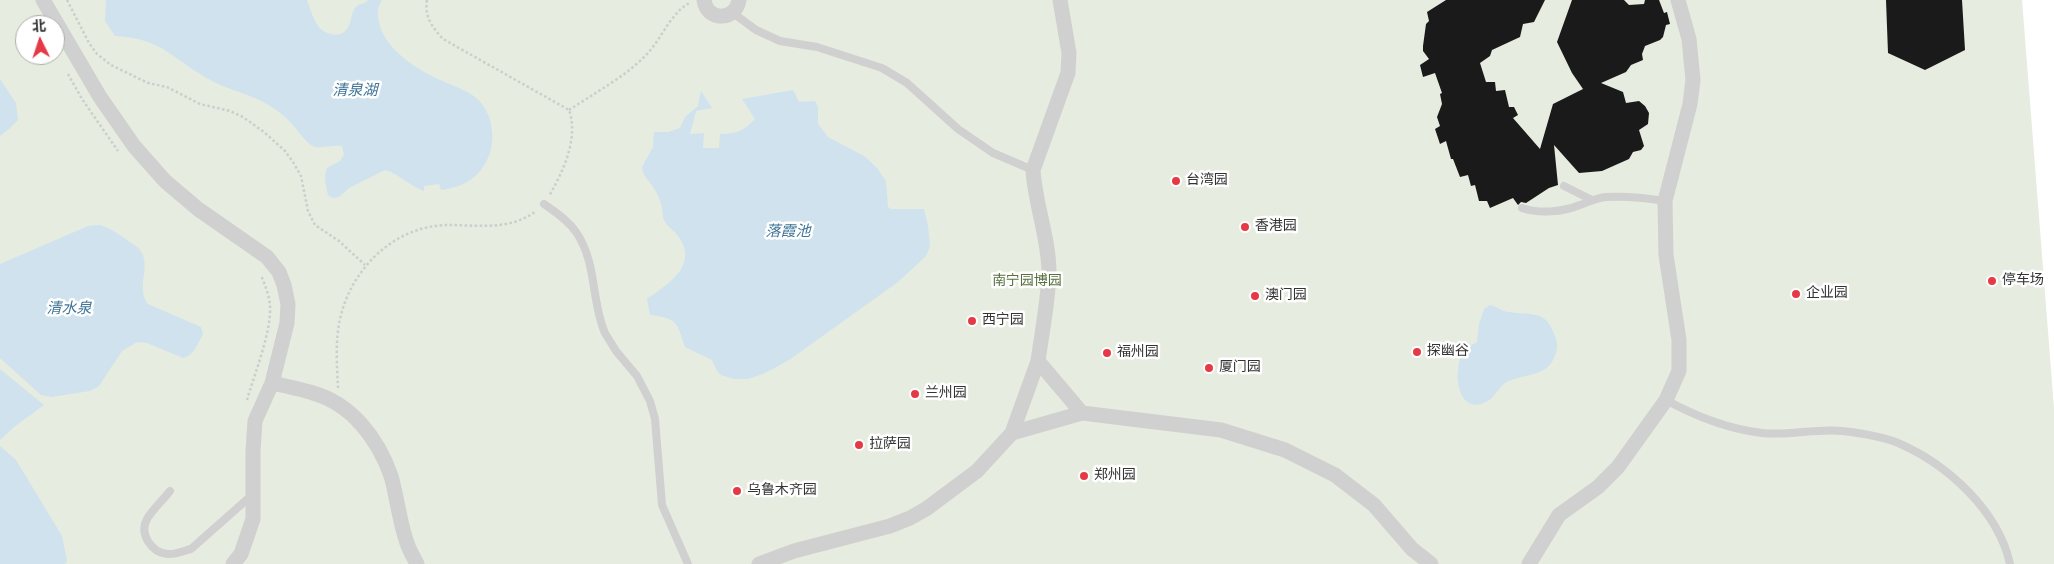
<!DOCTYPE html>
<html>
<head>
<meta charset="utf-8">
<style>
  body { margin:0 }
  #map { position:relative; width:2054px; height:564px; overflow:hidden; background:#fff; font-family:Jost,"Noto Sans SC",sans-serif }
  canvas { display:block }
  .north { position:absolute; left:15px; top:15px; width:50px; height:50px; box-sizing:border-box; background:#fff; border:1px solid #adadad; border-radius:50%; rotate:356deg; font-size:14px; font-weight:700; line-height:20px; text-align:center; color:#333 }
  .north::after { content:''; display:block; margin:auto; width:18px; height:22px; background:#e63946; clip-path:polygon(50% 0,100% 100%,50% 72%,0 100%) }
</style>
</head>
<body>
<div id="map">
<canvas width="2054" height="564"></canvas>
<div class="north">北</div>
</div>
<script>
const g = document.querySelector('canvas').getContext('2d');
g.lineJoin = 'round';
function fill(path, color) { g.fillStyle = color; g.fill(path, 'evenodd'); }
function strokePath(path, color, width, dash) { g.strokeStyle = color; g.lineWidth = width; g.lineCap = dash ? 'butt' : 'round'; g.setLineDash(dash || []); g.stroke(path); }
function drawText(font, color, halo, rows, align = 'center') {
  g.font = font + ' Jost,"Noto Sans SC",sans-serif'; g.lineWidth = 5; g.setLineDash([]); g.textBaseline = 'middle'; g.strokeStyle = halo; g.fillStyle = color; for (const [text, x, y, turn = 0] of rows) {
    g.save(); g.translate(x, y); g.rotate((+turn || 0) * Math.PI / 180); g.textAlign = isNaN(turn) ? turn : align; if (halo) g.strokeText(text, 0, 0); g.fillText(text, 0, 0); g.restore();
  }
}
const green = new Path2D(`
  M0 0H2022L2054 408V564H0ZM25 25H55V55H25Z`);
const water = new Path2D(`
  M106 0H307C310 8 313 19 318 26 324 34 339 39 346 30 352 24 350 15 355 8 359 3 364 5 368 0H382C377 8 377 16 380 26 386 48 413 67 434 77 447 84 463 88 475 97 493 111 497 141 487 160 477 180 462 187 441 190L439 184 424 186V191C410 186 399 174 385 170L349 188 339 197 333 198 328 195C326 185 323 178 327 168L340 161 344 155 342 146C334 145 321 148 315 147 306 144 298 130 291 123 285 116 278 111 270 106 254 95 232 91 214 82 175 62 164 38 115 36L105 21Z
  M0 79 16 103 18 120 9 129 0 136Z
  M793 90 799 102 815 101 818 107V124L828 137 864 156 877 168 886 181 888 207 891 209H924L928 226 930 246 926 256 898 282 789 360 765 373 748 379H734L721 375 717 371 712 360 685 347C677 323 678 318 650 315L647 299C667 285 700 265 678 236 675 231 669 228 665 222 662 217 663 213 662 208 661 202 658 195 655 190 651 182 642 176 642 167L653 147 654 132H668L680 128 685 117 698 106 701 91 712 108 696 111 690 134 704 133 703 148H719L720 134C736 134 744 131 755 119L742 99Z
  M99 225C111 228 118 234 127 240 131 243 137 246 140 250 152 266 135 288 148 304L201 327 203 334C198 343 194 356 183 358L147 343 137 342 122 351 99 386 90 391 51 397 41 395 0 358V264L88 226Z
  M1490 305C1497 306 1501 311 1508 312 1533 316 1546 308 1556 339 1558 346 1557 351 1554 358 1545 378 1522 373 1505 383 1498 388 1494 399 1486 402 1464 413 1456 388 1458 371 1460 353 1461 351 1477 342L1479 324 1484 309Z
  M0 369 44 405 14 427 0 440Z
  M0 446 16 460 62 536 67 561 65 564H0Z`);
const building = new Path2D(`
  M1446 0H1545L1534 22 1523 24 1520 37 1492 50 1490 56 1480 63 1486 82H1495L1496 91 1505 90 1509 107H1514L1518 115 1513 118 1540 149 1553 104 1583 89 1572 73 1557 42 1572 0H1624L1629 5 1644 4 1645 0H1659L1664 13 1667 12 1670 24 1666 25 1663 37 1660 40 1645 46 1642 54 1643 60 1631 65 1626 72 1601 83 1623 92 1626 103 1639 101 1645 106 1649 113 1648 124 1639 130 1644 146 1641 150 1633 152 1629 159 1602 171 1579 173 1554 145 1558 185 1549 188 1526 203 1521 202 1518 205 1513 198 1490 208 1487 201H1479L1475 185 1471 186 1468 175 1460 177 1453 159H1451L1446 141 1440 144 1435 129 1440 126 1437 117 1442 104 1440 94 1442 93 1435 73 1423 77 1420 65 1429 59 1423 51V46L1426 24 1429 21 1427 12Z
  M1886 0H1962L1965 50 1925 70 1888 53Z`);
const path = new Path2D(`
  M67 0 89 43 97 54 111 65 148 83 167 87 200 104 230 111 243 117 264 132 285 151 293 162 301 176 308 211 315 225 339 241 365 265
  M427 0C424 17 433 28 443 39L569 110C579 138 563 172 549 196
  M68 74 82 99 118 151
  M569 110C593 94 628 75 647 54 663 37 670 13 691 2
  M338 388C337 366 335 341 340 319 351 269 394 226 447 225 477 225 510 231 536 211
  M247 400C254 375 272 331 270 305 269 295 265 285 261 275`);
const service = new Path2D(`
  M733 13 756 30 780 41 817 47 882 68 907 83 958 129 993 153 1033 170
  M1564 186 1592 200
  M544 204C555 212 568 220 576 232 597 262 591 301 605 333L616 351 637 376 650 401 655 419 662 505 688 564
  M1522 208C1539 214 1563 212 1580 205 1589 202 1596 198 1606 197 1626 196 1646 198 1665 201
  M1666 400C1695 416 1729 429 1762 433 1789 436 1816 428 1842 431 1860 433 1881 436 1898 443 1947 464 1998 510 2010 564
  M170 491C163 500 153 509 147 519 139 534 151 552 167 554 175 555 183 551 191 549L252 495`);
const minor = new Path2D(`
  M43 0 100 97 134 146 165 181 198 209 267 257 279 272 284 285 288 304 287 323 272 383 255 421 253 451V519L241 554 233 564
  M704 0C707 22 736 21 739 0
  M272 383C286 386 300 389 313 393 352 404 378 439 391 476 397 497 399 519 406 540 408 548 413 556 417 564
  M1082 413 1221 430 1285 450 1335 475 1374 505 1412 549 1431 564
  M1012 433 1038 361
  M759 564 794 551 890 526 910 518 926 509 977 471 1012 433 1082 413 1038 361C1042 332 1048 302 1049 273 1049 238 1035 204 1033 170L1068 73 1069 53 1060 0
  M1529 564 1559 515 1598 487 1618 467 1666 400 1679 371V340L1666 255 1665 201 1690 104 1693 80 1689 39 1678 0`);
const markers = [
  [1176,181,5,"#e63946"],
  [1245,227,5,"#e63946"],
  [1992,281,5,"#e63946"],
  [1796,294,5,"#e63946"],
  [1255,296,5,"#e63946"],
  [972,321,5,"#e63946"],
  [1417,352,5,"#e63946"],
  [1107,353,5,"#e63946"],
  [1209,368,5,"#e63946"],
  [915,394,5,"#e63946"],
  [859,445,5,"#e63946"],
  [1084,476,5,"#e63946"],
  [737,491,5,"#e63946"]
];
const poiNames = [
  ["台湾园",1186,181],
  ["香港园",1255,227],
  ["停车场",2002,281],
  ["企业园",1806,294],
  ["澳门园",1265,296],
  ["西宁园",982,321],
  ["探幽谷",1427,352],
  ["福州园",1117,353],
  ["厦门园",1219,368],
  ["兰州园",925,394],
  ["拉萨园",869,445],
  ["郑州园",1094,476],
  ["乌鲁木齐园",747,491]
];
const parkNames = [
  ["南宁园博园",1027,282]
];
const waterNames = [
  ["清泉湖",355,91],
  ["落霞池",788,232],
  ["清水泉",69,309]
];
fill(green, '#e6ecdf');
fill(water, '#cfe2ee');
fill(building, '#1a1a1a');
strokePath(path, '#cdcdcd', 2.5, [2.5, 2.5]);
strokePath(service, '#d0d0d0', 8);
strokePath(minor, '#d0d0d0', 15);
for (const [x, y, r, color] of markers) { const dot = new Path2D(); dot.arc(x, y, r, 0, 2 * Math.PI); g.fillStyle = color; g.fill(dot); strokePath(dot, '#fff', 2); }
drawText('14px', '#333', '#fff', poiNames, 'left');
drawText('14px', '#56703f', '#fff', parkNames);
drawText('italic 15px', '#3f7597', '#fff', waterNames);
</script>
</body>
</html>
